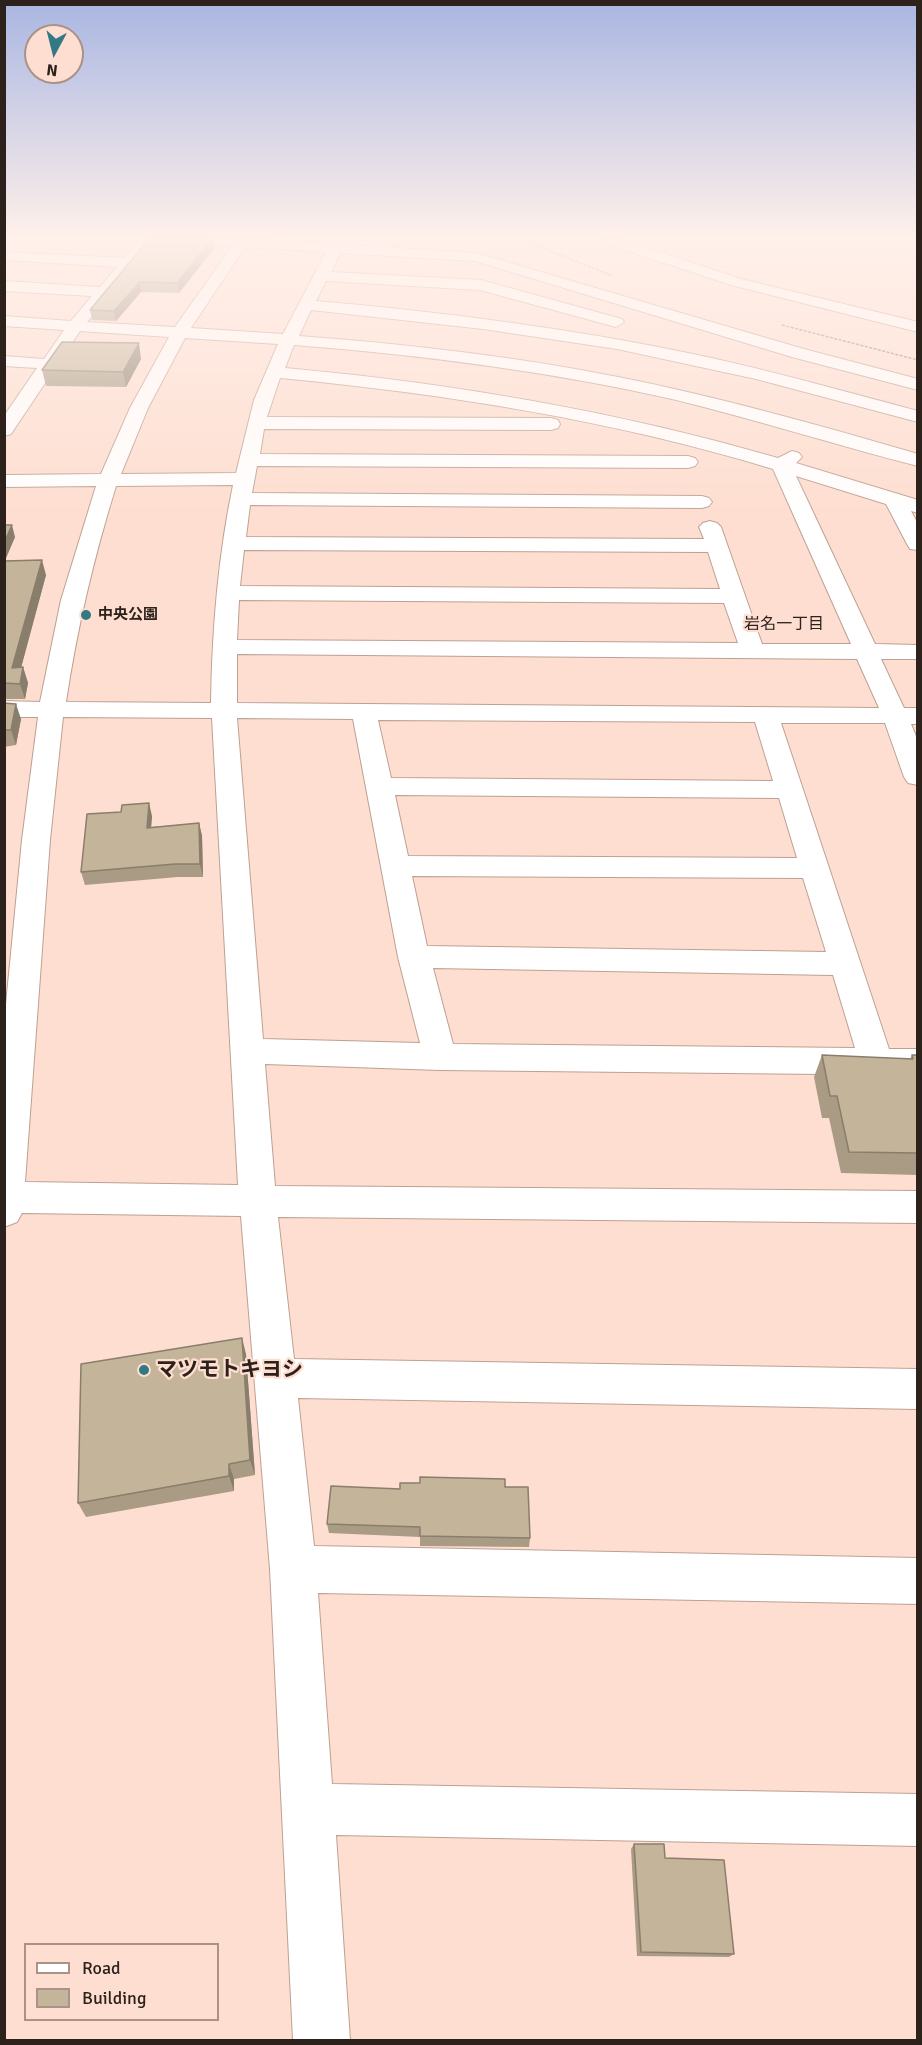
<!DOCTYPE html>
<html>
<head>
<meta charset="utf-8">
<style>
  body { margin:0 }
  #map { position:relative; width:922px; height:2045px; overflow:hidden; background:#feded0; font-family:Signika,sans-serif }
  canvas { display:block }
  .frame { position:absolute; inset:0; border:6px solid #2d211c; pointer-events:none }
  .legend { position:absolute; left:24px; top:1943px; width:195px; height:78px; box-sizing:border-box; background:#feded0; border:2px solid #aa9288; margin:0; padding:8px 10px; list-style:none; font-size:18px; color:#2d211c }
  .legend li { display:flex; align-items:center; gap:12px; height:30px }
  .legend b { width:30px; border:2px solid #aa9288 }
  .north { position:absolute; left:24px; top:24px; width:60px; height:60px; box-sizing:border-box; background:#feded0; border:2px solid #aa9288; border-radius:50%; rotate:187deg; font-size:16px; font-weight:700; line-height:24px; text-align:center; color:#2d211c }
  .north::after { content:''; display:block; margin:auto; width:21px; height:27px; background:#337985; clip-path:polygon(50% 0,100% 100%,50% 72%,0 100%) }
</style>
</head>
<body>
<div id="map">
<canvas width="922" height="2045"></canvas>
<div class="frame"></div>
<ul class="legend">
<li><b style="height:8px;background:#fff"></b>Road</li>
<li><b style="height:16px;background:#c4b49a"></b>Building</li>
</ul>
<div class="north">N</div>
</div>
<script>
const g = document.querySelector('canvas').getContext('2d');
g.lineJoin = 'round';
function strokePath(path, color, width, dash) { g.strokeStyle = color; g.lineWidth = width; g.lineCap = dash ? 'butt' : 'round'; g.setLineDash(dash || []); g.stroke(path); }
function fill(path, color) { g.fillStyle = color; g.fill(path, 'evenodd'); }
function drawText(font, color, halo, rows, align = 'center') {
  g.font = font + ' Signika,"Noto Sans JP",sans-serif'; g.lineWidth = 4.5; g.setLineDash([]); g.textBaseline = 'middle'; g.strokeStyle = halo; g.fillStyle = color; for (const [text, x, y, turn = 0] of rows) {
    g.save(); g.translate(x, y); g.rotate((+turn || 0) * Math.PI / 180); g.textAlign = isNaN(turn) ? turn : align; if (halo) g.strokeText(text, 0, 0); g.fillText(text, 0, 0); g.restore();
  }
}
const path = new Path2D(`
  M521 239 613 276
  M782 325 918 360`);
const minor = new Path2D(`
  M141 239H156L87 322 175 327 232 246 179 243 172 239H255L476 253 804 349 918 379V390L792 357 475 261 340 253 331 272 481 280 622 319 624 322 616 327 480 290 326 281 316 301C443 312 569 328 693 354 769 370 843 391 918 411V422L756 379 617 349 483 329 311 310 299 336C406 344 513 356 618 377 719 397 819 425 918 454V466C835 445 755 419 672 399 548 371 421 355 294 345L285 368C452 383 616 411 778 458L792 451 799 453 802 457 796 463 918 500V513L911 511 918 524V550L910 549 907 544 886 504 796 476 875 644 918 645V659H881L904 708H918V724H911L918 741V785L908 783 904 777 885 723H781L889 1049H918V1075L440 1070 265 1064 275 1186 918 1191V1223L278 1217 294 1359 918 1369V1409L298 1398 314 1546 918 1558V1604L318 1593 332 1784 918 1794V1846L336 1835 350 2040H293L270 1569 241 1216 22 1213 17 1222 4 1227V1025L22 840 38 717H4V701L40 702 61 600 96 486 4 487V475L101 474 130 408 169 337 80 331 11 434 4 436V416L37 368 4 366V356L44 359 64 330 4 326V316L71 321 92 296 4 291V281L100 287 117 267 4 260V252L125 258ZM245 247 326 252 283 334 191 328ZM185 338 278 344 254 400 236 473 121 474 148 408ZM280 378C447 394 612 420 773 469L851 644H762L721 527 717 523 710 521 703 523 699 527 704 539 246 537 250 505 702 508 709 506 712 502 709 498 702 496 252 493 257 466 688 468 695 466 698 462 695 458 688 456 260 454 264 429 551 430 558 428 560 424 558 420 551 418 267 417ZM233 485C218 557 212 630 211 703L66 702C77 628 94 557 116 486ZM244 550 708 552 720 589 240 586ZM239 600 724 603 738 643 237 640ZM237 654 857 659 879 708 237 703ZM63 717 212 718 238 1185 25 1182 50 840ZM237 718 353 719 398 957 420 1043 263 1039ZM378 720 755 722 773 781 391 778ZM395 795 779 798 797 858 408 856ZM412 876 803 878 826 952 427 946ZM433 968 833 975 855 1048 453 1044Z
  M599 239H621L741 279 918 322V332L731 285 601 242Z`);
const wall = new Path2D(`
  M149 239 215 247 179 293 141 292 116 321 92 320 90 310Z
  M141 359 126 387 46 386 42 370Z
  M4 525 15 537 5 561 46 575 21 667H23L28 683 25 699H4Z
  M4 703 21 719 16 745 4 747Z
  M152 816 151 827 199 823 202 836 203 877H178L85 885 81 872Z
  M822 1055 910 1059 912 1055H918V1175L841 1173 829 1118H822L814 1077Z
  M246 1354 255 1475 234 1479V1491L86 1517 78 1503Z
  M505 1487 530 1538 529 1547 420 1546V1537L329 1533 327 1524 400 1489Z
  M634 1844 665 1858 734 1954 729 1957 637 1956 631 1849Z`);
const shadedWall = new Path2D(`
  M212 239H214L215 247 179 293 177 283Z
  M140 282 141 292 116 321 114 311Z
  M139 343 141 359 126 387 123 372Z
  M12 525 15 537 4 562V543Z
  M42 560 46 575 17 683 12 668Z
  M23 667 28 683 25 699 20 684Z
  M16 704 21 719 16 745 11 730Z
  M149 803 152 816 150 841 147 828Z
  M199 823 202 836 203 877 200 864Z
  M242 1338 246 1354 255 1475 250 1460Z
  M229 1464 234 1479V1491L229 1476Z`);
const building = new Path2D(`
  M149 239H212L177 283 140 282 114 311 90 310Z
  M62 342 139 343 123 372 42 370Z
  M4 525H12L4 543Z
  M42 560 12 668 23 667 20 684 4 683V561Z
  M4 703 16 704 11 730H4Z
  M149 803 147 828 199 823 200 864H175L81 872 87 814 121 812 122 805Z
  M822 1055 913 1059 912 1055H918V1153L849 1152 837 1096H830Z
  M242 1338 250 1460 229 1464V1476L78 1503 81 1364Z
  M420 1477 505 1479V1487H528L530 1538 420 1536V1527L327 1524 331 1486 400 1489V1483H420Z
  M634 1844H664L665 1858 724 1860 734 1954 641 1952Z`);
const markers = [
  [86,615,6,"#337985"],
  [144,1370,6,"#337985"]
];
const farPoinames = [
  ["中央公園",98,615]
];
const farNeighbourhoodnames = [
  ["岩名一丁目",784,625]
];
const nearPoinames = [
  ["マツモトキヨシ",156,1370]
];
strokePath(minor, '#bda092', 2);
strokePath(path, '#9a837a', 1.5, [3, 1.5]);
fill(minor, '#fff');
fill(wall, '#a99b84');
fill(shadedWall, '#897e6c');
fill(building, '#c4b49a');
strokePath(building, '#897e6c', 1.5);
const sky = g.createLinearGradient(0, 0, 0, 526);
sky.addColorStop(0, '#a9b6e2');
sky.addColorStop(0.45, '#fff0ea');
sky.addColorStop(1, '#fff0ea00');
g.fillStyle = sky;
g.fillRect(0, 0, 922, 526);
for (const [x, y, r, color] of markers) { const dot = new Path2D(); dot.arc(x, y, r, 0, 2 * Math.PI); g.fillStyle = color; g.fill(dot); strokePath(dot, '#feded0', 2); }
drawText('bold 15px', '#2d211c', '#feded0', farPoinames, 'left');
drawText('16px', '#2d211c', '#feded0', farNeighbourhoodnames);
drawText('bold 21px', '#2d211c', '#feded0', nearPoinames, 'left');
</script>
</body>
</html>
